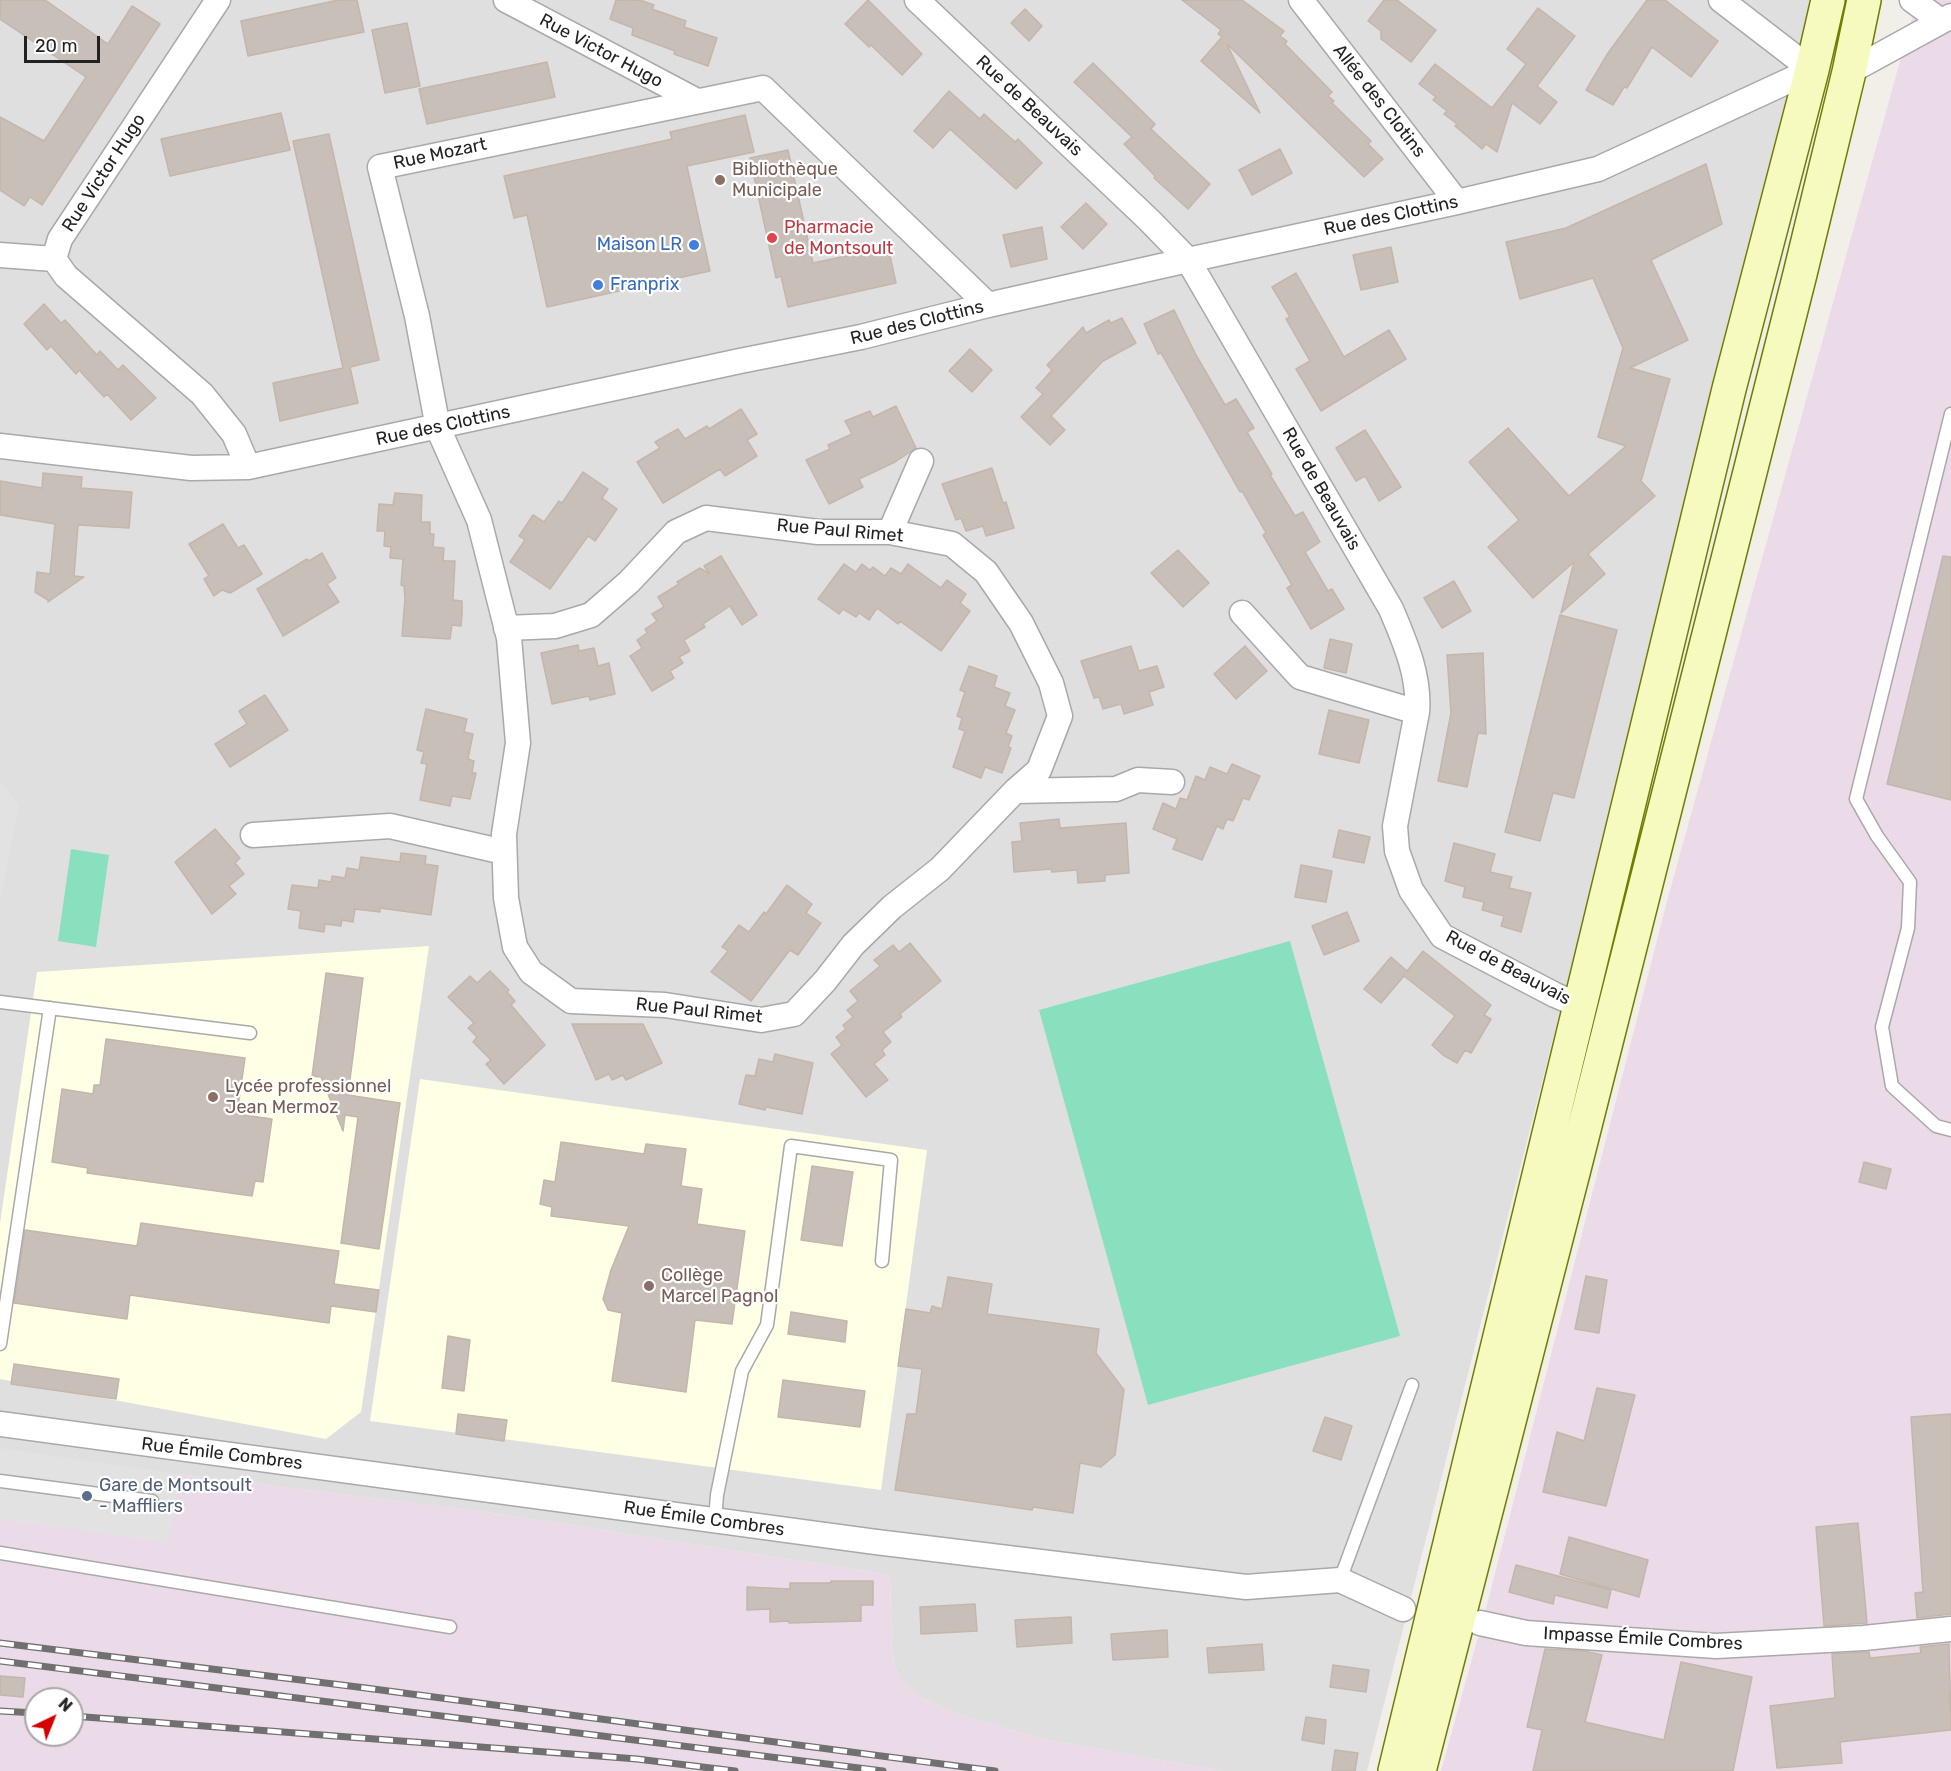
<!DOCTYPE html>
<html>
<head>
<meta charset="utf-8">
<style>
  body { margin:0 }
  #map { position:relative; width:1951px; height:1771px; overflow:hidden; background:#f2efe9; font-family:Rubik,sans-serif }
  canvas { display:block }
  .north { position:absolute; left:24px; top:1687px; width:60px; height:60px; box-sizing:border-box; background:#fff; border:2px solid #a7a7a7; border-radius:50%; rotate:43deg; font-size:16px; font-weight:700; line-height:24px; text-align:center; color:#222 }
  .north::after { content:''; display:block; margin:auto; width:21px; height:27px; background:#d40000; clip-path:polygon(50% 0,100% 100%,50% 72%,0 100%) }
  .scale { position:absolute; left:24px; top:36px; width:76px; height:27px; box-sizing:border-box; border:3px solid #222; border-top:0; padding-left:8px; font-size:18px; line-height:21px; white-space:nowrap; color:#222; -webkit-text-stroke:4px #fff; paint-order:stroke }
</style>
</head>
<body>
<div id="map">
<canvas width="1951" height="1771"></canvas>
<div class="north">N</div>
<div class="scale">20 m</div>
</div>
<script>
const g = document.querySelector('canvas').getContext('2d');
g.lineJoin = 'round';
function fill(path, color) { g.fillStyle = color; g.fill(path, 'evenodd'); }
function strokePath(path, color, width, dash) { g.strokeStyle = color; g.lineWidth = width; g.lineCap = dash ? 'butt' : 'round'; g.setLineDash(dash || []); g.stroke(path); }
function drawText(font, color, halo, rows, align = 'center') {
  g.font = font + ' Rubik,sans-serif'; g.lineWidth = 4.5; g.setLineDash([]); g.textBaseline = 'middle'; g.strokeStyle = halo; g.fillStyle = color; for (const [text, x, y, turn = 0] of rows) {
    g.save(); g.translate(x, y); g.rotate((+turn || 0) * Math.PI / 180); g.textAlign = isNaN(turn) ? turn : align; if (halo) g.strokeText(text, 0, 0); g.fillText(text, 0, 0); g.restore();
  }
}
const residential = new Path2D(`
  M0 0H1827L1812 70 1574 956 1367 1771H1223L1042 1739 960 1715 919 1697 899 1679 892 1652 890 1575 493 1513 178 1474 168 1542 0 1519Z`);
const industrial = new Path2D(`
  M1917 0H1951V1771H1441L1488 1601 1667 901Z
  M178 1474 493 1513 890 1575 892 1652 899 1679 919 1697 960 1715 1042 1739 1223 1771H0V1519L168 1542ZM36 1699H72V1735H36Z`);
const education = new Path2D(`
  M429 946 361 1412 326 1439 0 1379V1223L37 972Z
  M420 1079 927 1150 881 1490 370 1421Z`);
const pitch = new Path2D(`
  M71 849 109 855 96 947 58 941Z
  M1290 941 1400 1336 1148 1405 1039 1010Z`);
const parking = new Path2D(`
  M0 781 19 805 0 903Z
  M0 1448 178 1474 168 1542 0 1519Z`);
const building = new Path2D(`
  M0 0H45L108 44 132 6 160 24 42 205 30 197 24 206 0 190V117L44 141 86 77 0 19Z
  M338 0H357L364 32 248 56 241 21Z
  M616 0H640L654 5 652 9 686 21 684 27 717 38 708 66 674 54 675 51 632 35 633 28 610 19Z
  M868 0 922 54 902 75 871 45 869 47 845 24Z
  M1182 0H1242L1284 31 1280 36 1287 41 1285 44 1332 92 1328 96 1334 101 1332 103 1371 141 1368 144 1383 159 1364 177 1227 44 1260 113 1201 61 1222 37 1218 34 1221 30Z
  M1384 0H1397L1436 30 1411 62 1381 39V31L1368 21Z
  M1647 0H1665L1718 41 1691 77 1652 47 1627 88 1624 87 1613 105 1586 90 1608 53Z
  M1538 8 1575 36 1537 86 1557 102 1540 124 1512 103 1497 152 1486 144 1482 149 1455 126 1457 124 1444 114 1447 111 1433 100 1436 97 1419 84 1435 64 1492 108 1526 64 1507 49Z
  M1025 9 1042 26 1029 41 1011 23Z
  M407 23 420 86 385 93 372 30Z
  M547 62 555 97 427 124 419 89Z
  M1093 63 1155 124 1151 129 1210 184 1188 209 1154 178 1155 176 1124 144 1132 137 1074 82Z
  M949 91 980 119 984 114 1015 142 1018 139 1042 163 1016 189 950 129 933 148 914 131Z
  M281 113 290 150 170 176 161 139Z
  M745 115 754 152 687 166 710 271 547 307 527 215 514 218 504 176 672 139 670 132Z
  M329 134 379 360 350 367 358 403 280 421 273 383 343 368 293 141Z
  M1280 149 1292 173 1252 195 1239 170Z
  M788 150 813 263 888 247 896 283 788 307 781 276 776 278 750 158Z
  M1706 164 1722 224 1651 260 1688 340 1630 368 1670 379 1641 481 1655 496 1588 554 1605 574 1561 613 1574 562 1533 598 1488 547 1519 520 1469 462 1508 428 1569 496 1626 446 1598 437 1623 348 1593 278 1520 299 1506 242 1566 228Z
  M1086 203 1107 224 1083 249 1061 227Z
  M1042 227 1047 259 1011 267 1003 235Z
  M1391 247 1398 282 1361 290 1353 255Z
  M1296 273 1344 357 1389 330 1406 359 1321 411 1296 369 1310 361 1286 319 1290 317 1272 287Z
  M44 304 61 323 65 320 97 355 100 351 118 370 123 365 156 398 131 420 107 394 104 397 79 370 76 374 51 346 47 350 24 324Z
  M1174 310 1196 355 1225 405 1236 399 1254 428 1247 432 1272 474 1270 475 1295 516 1303 512 1320 542 1305 552 1328 591 1332 589 1344 609 1311 629 1287 588 1292 585 1263 535 1266 533 1242 491 1240 492 1161 353 1158 354 1144 324Z
  M1122 318 1136 343 1103 361 1051 416 1065 430 1050 445 1021 417 1043 394 1036 388 1052 370 1047 365 1083 327 1086 333 1109 320 1111 323Z
  M970 349 992 370 972 392 949 371Z
  M896 406 916 448 895 462 859 479 863 487 829 504 806 460 830 449 828 445 852 434 845 421 870 411 873 417Z
  M741 409 757 434 747 440 757 456 725 476 720 469 663 503 637 462 660 448 655 442 678 429 685 439 707 426 709 429Z
  M1365 430 1401 487 1379 501 1365 476 1356 481 1336 448Z
  M992 468 1003 503 1006 502 1014 528 986 536 983 526 966 531 961 518 956 520 942 484Z
  M583 472 608 489 602 498 617 509 595 541 588 536 550 589 510 562 525 540 519 536 533 515 544 522 559 501 562 503Z
  M43 473 82 477 81 488 132 492 129 528 78 525 74 576 84 577 48 602V600L35 592 37 572 50 574 55 524 0 515V481L42 488Z
  M395 493 422 495 421 522H430V534H434L433 547 444 548 443 561H455L453 600 462 601V615L461 626 452 625 450 639 402 636 405 599 404 586 401 585 403 559 390 558 391 547 384 546 385 531H377L379 504 393 505Z
  M223 524 238 548 244 545 262 574 230 593 222 590 214 596 204 579 209 576 189 544Z
  M1178 550 1209 583 1183 607 1151 573Z
  M322 553 336 578 327 584 339 602 283 636 257 589 307 559 309 561Z
  M721 556 757 615 742 625 730 606 703 624 705 627 684 640 690 651 679 657 683 663 670 671 674 678 652 691 630 656 642 648 637 640 647 633 645 629 657 621 652 614 664 607 658 597 679 584 677 582 700 568 710 574 704 566Z
  M1943 556 1951 557V800L1887 784Z
  M844 564 856 572 862 564 870 570 873 567 885 576 891 568 901 574 908 564 941 588 947 580 966 594 960 603 970 611 941 651 900 621 898 624 877 608 869 620 859 613 856 617 843 609 839 614 818 599Z
  M1454 581 1471 611 1442 628 1424 598Z
  M1560 615 1617 630 1574 798 1553 793 1540 841 1505 832Z
  M1330 639 1352 644 1346 673 1324 668Z
  M578 645 579 651 594 648 598 666 609 663 615 694 590 700 589 696 552 704 541 653Z
  M1131 646 1139 671 1157 666 1164 687 1149 692 1153 705 1124 714 1121 704 1103 709 1099 697 1094 698 1081 661Z
  M1245 646 1267 671 1236 699 1214 674Z
  M1483 653 1486 734 1478 733 1467 787 1438 781 1451 713 1447 655Z
  M969 666 997 676 994 687 1010 693 1005 706 1015 710 1006 733 1012 736 1008 747 1011 748 1002 773 985 767 981 778 953 767 965 731 959 729 962 718 957 716 965 692 960 690Z
  M265 695 288 730 230 767 215 744 247 724 239 711Z
  M426 709 467 719 464 732 473 734 468 759 474 761 472 773H476L470 799 452 796 450 806 420 800 427 764 421 763 424 752 417 750Z
  M1329 710 1369 720 1359 763 1319 754Z
  M1232 764 1260 776 1249 800 1243 798 1233 821 1227 819 1223 829 1217 826 1202 860 1173 849 1177 839 1153 829 1163 803 1176 809 1180 798 1187 800 1196 776 1205 780 1210 767 1227 774Z
  M1059 819 1060 828 1126 823 1129 873 1105 875V881L1078 883 1077 870 1052 872 1051 869 1014 872 1012 842 1022 841 1020 823Z
  M215 829 240 858 235 863 244 874 229 886 236 894 212 914 175 862Z
  M1339 830 1370 837 1364 863 1333 857Z
  M1454 843 1495 854 1490 872 1512 877 1509 888 1531 893 1521 932 1501 926 1504 916 1482 910 1484 902 1463 897 1465 887 1445 881Z
  M401 853 426 856 425 864 438 866 431 915 380 908V912L355 909 353 922 342 920 341 926 325 924 324 932 299 928 301 911 288 909 292 885 318 888 319 880 331 882 332 876 345 878 347 868 359 870 361 857 400 862Z
  M1301 865 1332 871 1326 902 1295 897Z
  M787 885 812 904 806 913 821 923 798 955 790 950 751 1001 711 972 728 951 722 947 739 925 749 932 764 912 766 914Z
  M1347 912 1359 941 1324 955 1312 926Z
  M910 943 941 981 900 1014 902 1017 883 1032 891 1042 882 1050 885 1055 874 1064 888 1080 866 1097 831 1054 842 1045 836 1037 846 1029 843 1025 853 1017 847 1010 858 1001 850 991 880 966 874 960 893 945 899 952Z
  M1423 951 1491 1005 1484 1015 1491 1019 1471 1053 1465 1050 1457 1063 1443 1055 1432 1045 1455 1016 1404 976 1381 1003 1364 989 1391 957 1407 971Z
  M490 971 509 990 507 992 515 1001 511 1005 545 1045 504 1084 486 1064 491 1060 473 1042 477 1037 468 1028 474 1023 448 997 470 976 477 983Z
  M326 973 363 978 348 1095 400 1103 379 1249 341 1243 358 1117 345 1115 343 1131 321 1077 312 1076Z
  M572 1024H643L662 1063 626 1080 623 1075 612 1080 609 1074 596 1080Z
  M106 1039 245 1058 237 1114 272 1119 263 1182 255 1181 252 1196 87 1173 88 1168 52 1162 62 1089 93 1094 94 1085H100Z
  M775 1054 813 1063 802 1114 766 1107 765 1110 739 1104 746 1075 755 1076 759 1059 773 1062Z
  M561 1142 644 1154 646 1144 686 1149 681 1186 702 1189 697 1224 745 1231 732 1324 695 1320 686 1392 612 1381 622 1313 608 1310 603 1299 611 1270 629 1226 551 1216 552 1207 540 1204 544 1180 555 1182Z
  M1864 1162 1891 1169 1886 1189 1859 1182Z
  M812 1166 853 1172 842 1246 801 1240Z
  M141 1223 339 1251 334 1284 379 1290 376 1312 331 1306 329 1323 130 1295 127 1319 14 1303 25 1230 137 1246Z
  M1586 1276 1607 1280 1599 1333 1575 1329Z
  M948 1277 992 1284 987 1314 1099 1329 1096 1353 1124 1390 1121 1412 1115 1455 1101 1467 1080 1463 1073 1513 1033 1507 1032 1510 895 1490 907 1414H916L922 1369 898 1366 906 1309 930 1313 932 1306 942 1309Z
  M791 1312 847 1321 845 1342 788 1334Z
  M448 1336 470 1340 464 1391 442 1388Z
  M14 1364 119 1379 116 1399 11 1384Z
  M783 1380 865 1391 860 1427 778 1417Z
  M1597 1388 1635 1395 1606 1506 1543 1492 1557 1432 1584 1441Z
  M458 1414 507 1420 504 1441 456 1434Z
  M1951 1414V1614L1917 1618 1915 1593 1923 1592 1911 1417Z
  M1325 1417 1352 1426 1341 1460 1313 1451Z
  M1858 1523 1867 1623 1824 1626 1816 1527Z
  M1569 1537 1648 1560 1639 1597 1560 1574Z
  M1516 1565 1611 1590 1607 1608 1555 1595 1553 1604 1509 1592Z
  M831 1581H873V1605H861V1621L789 1623V1621L770 1622V1609L747 1610V1587L790 1589V1583H831Z
  M975 1604 977 1631 921 1634 920 1607Z
  M1071 1617 1072 1643 1017 1647 1015 1620Z
  M1167 1630 1168 1657 1113 1660 1111 1634Z
  M1262 1644 1264 1670 1209 1673 1207 1648Z
  M1949 1644 1951 1730 1840 1742 1842 1763 1777 1768 1770 1706 1835 1698 1832 1654 1869 1652 1870 1658 1921 1653 1920 1647Z
  M1545 1649 1584 1651 1602 1655 1585 1722 1664 1740 1681 1662 1752 1677 1733 1771H1533L1542 1730 1527 1727Z
  M1333 1665 1369 1670 1366 1692 1330 1687Z
  M0 1676 25 1678 23 1697 0 1695Z
  M1306 1717 1326 1720 1324 1744 1302 1740Z
  M1335 1750 1358 1753 1355 1771H1332Z`);
const lane = new Path2D(`
  M1951 414 1856 799 1877 836 1910 882 1908 928 1882 1027 1892 1086 1936 1126 1951 1130
  M0 1002 250 1033
  M0 1344 50 1008
  M0 1481 152 1501
  M715 1520 717 1495 742 1371 767 1325 791 1146 891 1160 882 1261
  M0 1553 450 1627
  M1340 1580 1412 1385`);
const street = new Path2D(`
  M506 0 697 101
  M917 0 1149 220 1188 260 1391 609C1405 642 1420 676 1417 712L1395 826 1397 851 1411 890 1442 936 1555 995 1581 1006
  M1301 0 1457 202
  M1912 0 1941 21
  M1849 72 1951 16
  M0 255 54 259
  M54 259 60 239 218 0
  M54 259 66 276 202 394 234 434 248 467
  M0 446 191 468 248 467 740 361 861 337 988 305 1188 260 1457 202 1598 169 1812 70 1721 0
  M890 532 921 461
  M1242 613 1300 677 1417 712
  M506 628 555 626 591 615 629 582 676 532 706 518 818 532H890L952 544 986 572 1021 623 1051 683 1060 716 1039 770 1015 791 940 869 892 907 853 945 825 981 794 1014 761 1020 665 1005 571 1001 531 972 515 947 506 898 504 834 518 743 509 638 479 520 438 428 417 316 380 167 763 88 988 305
  M1015 791 1116 789 1138 780 1172 782
  M253 835 390 826 504 852
  M0 1424 876 1542 1246 1587 1340 1580 1403 1609
  M1480 1623 1526 1633 1716 1646 1864 1638 1951 1629`);
const secondary = new Path2D(`
  M1395 1771 1729 389 1812 70 1828 0
  M1419 1771 1574 1169 1800 274 1849 72 1864 0`);
const rail = new Path2D(`
  M0 1643 358 1687 995 1771
  M0 1661 883 1771
  M0 1711 36 1713
  M72 1716 533 1751 637 1759 735 1771`);
const markers = [
  [720,180,6,"#8d6e63"],
  [772,238,6,"#e0444e"],
  [694,245,6,"#3f7fe0"],
  [598,285,6,"#3f7fe0"],
  [213,1097,6,"#8d6e63"],
  [649,1286,6,"#8d6e63"],
  [87,1496,6,"#5c6f8a"]
];
const streetNames = [
  ["Rue Victor Hugo",601,51,28],
  ["Allée des Clotins",1379,101,52],
  ["Rue de Beauvais",1029,106,43],
  ["Rue Mozart",440,154,-12],
  ["Rue Victor Hugo",104,173,-57],
  ["Rue des Clottins",1391,216,-12],
  ["Rue des Clottins",917,323,-14],
  ["Rue des Clottins",443,426,-12],
  ["Rue de Beauvais",1321,489,60],
  ["Rue Paul Rimet",840,531,5],
  ["Rue de Beauvais",1508,968,28],
  ["Rue Paul Rimet",699,1011,6],
  ["Rue Émile Combres",222,1454,7],
  ["Rue Émile Combres",704,1519,8],
  ["Impasse Émile Combres",1643,1639,3]
];
const educationNames = [
  ["Bibliothèque",732,170],
  ["Municipale",732,191],
  ["Lycée professionnel",225,1087],
  ["Jean Mermoz",225,1108],
  ["Collège",661,1276],
  ["Marcel Pagnol",661,1297]
];
const healthNames = [
  ["Pharmacie",784,228],
  ["de Montsoult",784,249]
];
const shopNames = [
  ["Maison LR",682,245],
  ["Franprix",610,285,"left"]
];
const serviceNames = [
  ["Gare de Montsoult",99,1486],
  ["- Maffliers",99,1507]
];
fill(residential, '#e0dfdf');
fill(industrial, '#ebdbe8');
fill(education, '#ffffe5');
fill(pitch, '#88e0be');
fill(parking, '#e2e2e2');
fill(building, '#c7bfb8');
strokePath(building, '#c4b6ab', 1.5);
strokePath(lane, '#a9a9a9', 15);
strokePath(street, '#a9a9a9', 27);
strokePath(secondary, '#707d05', 36);
strokePath(lane, '#fff', 12);
strokePath(street, '#fff', 24);
strokePath(secondary, '#f7fabf', 33);
strokePath(rail, '#707070', 7);
strokePath(rail, '#fff', 4.5, [14]);
for (const [x, y, r, color] of markers) { const dot = new Path2D(); dot.arc(x, y, r, 0, 2 * Math.PI); g.fillStyle = color; g.fill(dot); strokePath(dot, '#fff', 2); }
drawText('18px', '#222', '#fff', streetNames);
drawText('18px', '#785e54', '#fff', educationNames, 'left');
drawText('18px', '#be3a42', '#fff', healthNames, 'left');
drawText('18px', '#366cbe', '#fff', shopNames, 'right');
drawText('18px', '#4e5e75', '#fff', serviceNames, 'left');
</script>
</body>
</html>
